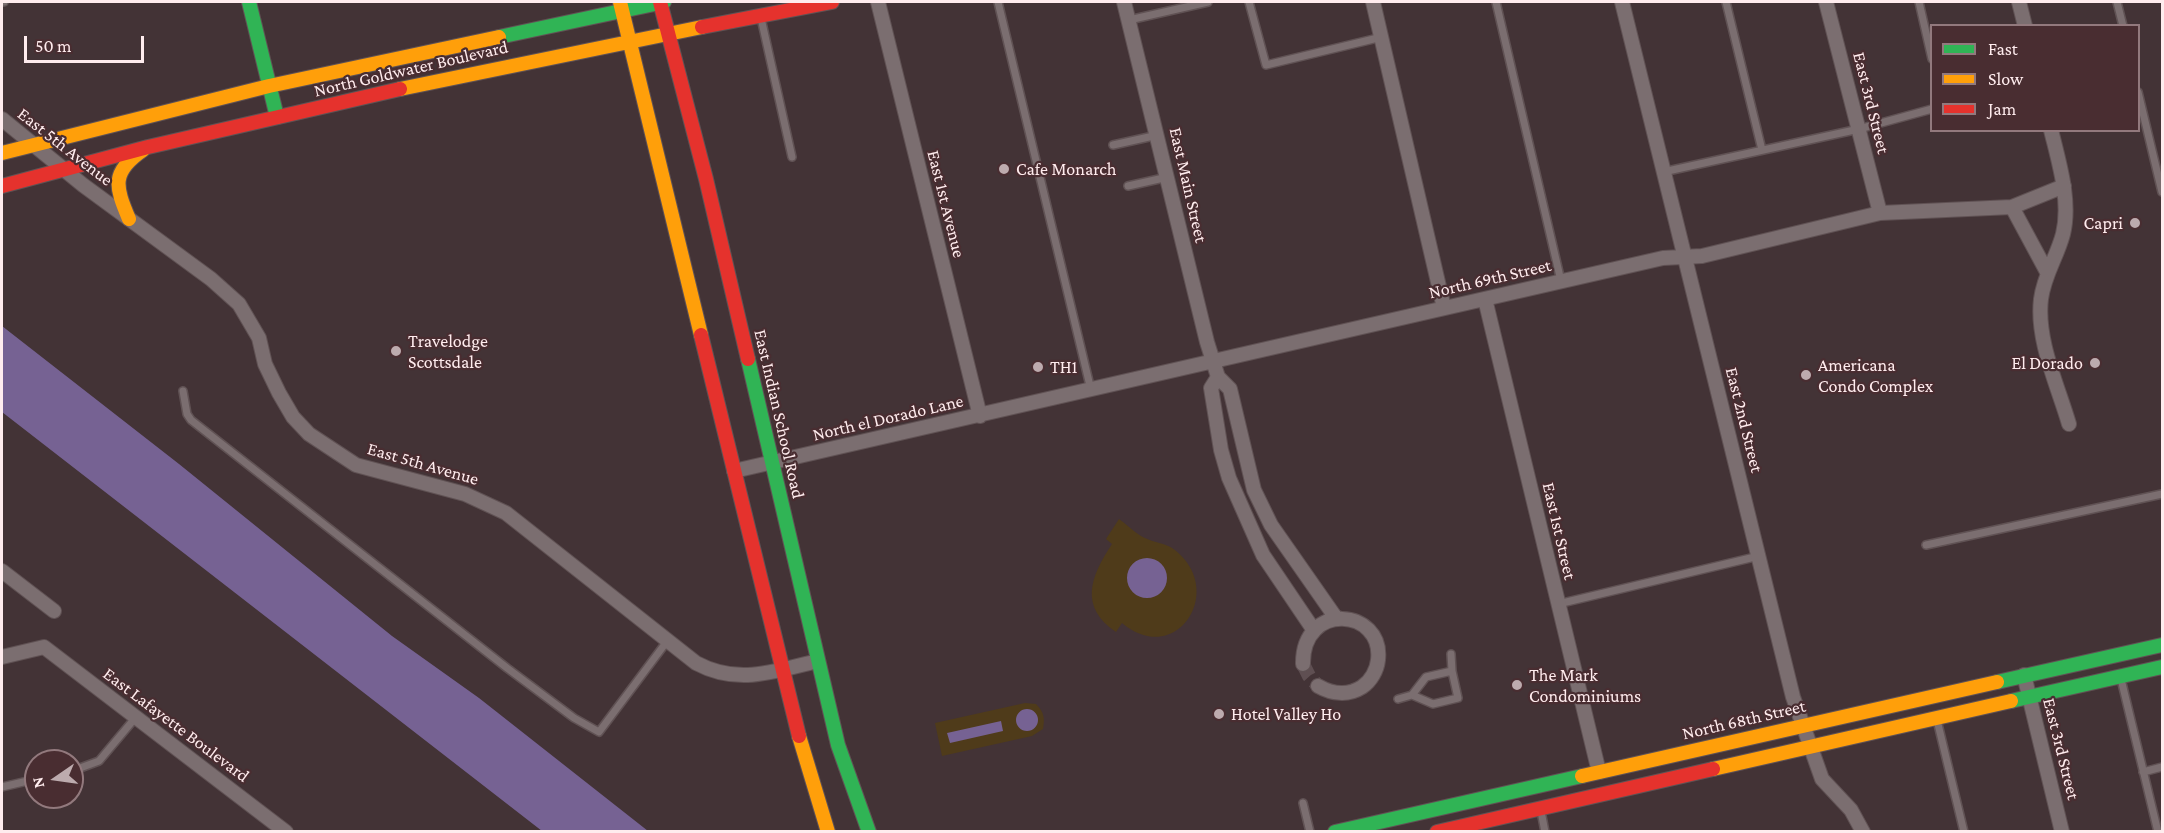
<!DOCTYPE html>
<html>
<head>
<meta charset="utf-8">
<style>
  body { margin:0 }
  #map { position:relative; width:2164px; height:833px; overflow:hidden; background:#433336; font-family:"Crimson Pro",serif }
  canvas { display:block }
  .frame { position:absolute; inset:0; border:3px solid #ffecee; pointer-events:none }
  .legend { position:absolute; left:1930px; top:24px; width:210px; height:108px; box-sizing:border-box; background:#492d31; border:2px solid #92797d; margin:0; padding:8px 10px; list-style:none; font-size:18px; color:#ffecee }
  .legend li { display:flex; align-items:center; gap:12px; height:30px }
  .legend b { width:30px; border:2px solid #92797d }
  .north { position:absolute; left:24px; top:749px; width:60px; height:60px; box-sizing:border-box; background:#492d31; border:2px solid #92797d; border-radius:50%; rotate:257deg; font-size:16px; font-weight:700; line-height:24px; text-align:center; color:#ffecee }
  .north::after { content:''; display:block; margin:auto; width:21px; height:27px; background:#bdabae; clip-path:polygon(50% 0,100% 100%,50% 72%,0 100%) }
  .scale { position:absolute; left:24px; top:36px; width:120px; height:27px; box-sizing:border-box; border:3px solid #ffecee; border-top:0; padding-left:8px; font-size:18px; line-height:21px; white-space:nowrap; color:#ffecee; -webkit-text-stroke:4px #492d31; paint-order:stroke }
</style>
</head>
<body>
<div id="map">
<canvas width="2164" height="833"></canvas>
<div class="frame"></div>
<ul class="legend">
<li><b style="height:8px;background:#30b455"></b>Fast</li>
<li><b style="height:8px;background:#ff9f0a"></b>Slow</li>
<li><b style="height:8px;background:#e5322d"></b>Jam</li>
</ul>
<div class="north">N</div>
<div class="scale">50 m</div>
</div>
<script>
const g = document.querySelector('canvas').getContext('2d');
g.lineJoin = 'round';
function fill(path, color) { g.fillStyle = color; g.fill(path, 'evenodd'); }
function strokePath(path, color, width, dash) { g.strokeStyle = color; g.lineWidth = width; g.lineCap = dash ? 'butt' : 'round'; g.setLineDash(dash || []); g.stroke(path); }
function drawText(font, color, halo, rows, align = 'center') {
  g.font = font + ' "Crimson Pro",serif'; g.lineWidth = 4.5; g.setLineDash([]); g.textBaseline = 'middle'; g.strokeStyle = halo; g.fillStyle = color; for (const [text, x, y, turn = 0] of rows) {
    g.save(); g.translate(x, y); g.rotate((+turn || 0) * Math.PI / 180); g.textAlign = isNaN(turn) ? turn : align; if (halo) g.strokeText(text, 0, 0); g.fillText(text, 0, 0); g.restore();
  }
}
const green = new Path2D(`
  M1119 519C1126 524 1133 531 1141 536 1159 546 1169 540 1185 560 1219 602 1172 665 1122 623L1116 632C1079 607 1090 577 1112 544L1106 539Z
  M1025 703 1036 704C1044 712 1045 718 1043 729L1032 736 942 756 935 723Z`);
const water = new Path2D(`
  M2 326 179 464 392 636 479 698 648 831H542L2 412Z
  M1127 578a20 20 0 1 1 40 0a20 20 0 1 1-40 0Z
  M1016 720a11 11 0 1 1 22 0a11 11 0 1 1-22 0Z
  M1001 721 1003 731 950 743 947 733Z`);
const streetTunnel = new Path2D(`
  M1303 664 1309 676 1318 686`);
const lane = new Path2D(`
  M2 2H4
  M998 2 1091 390
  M1249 2 1266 65 1382 37
  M1496 2 1561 281
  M1726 2 1762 150
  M1919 2 1932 59
  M2117 2 2123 26
  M761 18 792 157
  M1129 20 1208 2
  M2138 92 2162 192
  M1113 145 1158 135
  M1663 172 1859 129 1932 109
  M1128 186 1168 177
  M183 391 187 414 191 420 507 668 574 718 599 732 668 640
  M1926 545 2162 494
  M1558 604 1759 556
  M1451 654 1452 671
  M2121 679 2158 832
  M1398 699 1412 695 1426 677 1452 671 1458 698 1433 704 1412 695
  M1937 720 1964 832
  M72 771 99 761 136 717
  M2143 772 2162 767
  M2 787 36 779
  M1303 803 1310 832
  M1541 811 1545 832`);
const street = new Path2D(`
  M878 2 980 416
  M1124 2 1207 342 1218 377 1230 389 1254 490 1271 525 1336 618
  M1373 2 1444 308
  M1622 2 1793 697 1822 779 1851 810 1863 832
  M1826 2 1880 213
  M2019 2 2025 26
  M2 119 83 185 211 279 239 304 259 338 265 364 279 393 293 417 309 434 356 465 465 494 506 513 696 663C739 686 774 671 818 661
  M2051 130C2059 163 2071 201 2063 234 2057 257 2044 275 2041 299 2036 340 2058 386 2069 424
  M2012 207 2047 272
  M1485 299 1599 772
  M1218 377 1211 388 1221 450 1229 478 1263 555 1313 629
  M734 471 1663 258 1702 256 1880 213 2012 207 2064 186
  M2 571 54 611
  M2 657 44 647 286 832
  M1303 664C1302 601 1384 608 1378 660 1377 670 1371 681 1362 687 1348 696 1332 694 1318 686
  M2024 675 2062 832`);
const fast = new Path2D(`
  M249 2 277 117
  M499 37 664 2
  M748 359 838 745 869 832
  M1997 682 2162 645
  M2011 701 2162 667
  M1335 832 1582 776`);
const slow = new Path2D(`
  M620 2 701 335
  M400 89 702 27
  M2 153 269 86 499 37
  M129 219C115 186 111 172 143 150
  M799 736 828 832
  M1713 769 2011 701
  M1582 776 1997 682`);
const jam = new Path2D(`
  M660 2 706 179 748 359
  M702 27 832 2
  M2 186 148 147 400 89
  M701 335 799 736
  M1437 832 1713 769`);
const markers = [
  [1004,169,6,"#bdabae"],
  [2135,223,6,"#bdabae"],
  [396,351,6,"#bdabae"],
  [2095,363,6,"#bdabae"],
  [1038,367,6,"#bdabae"],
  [1806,375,6,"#bdabae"],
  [1517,685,6,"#bdabae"],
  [1219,714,6,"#bdabae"]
];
const streetNames = [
  ["North Goldwater Boulevard",411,69,-13],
  ["East 3rd Street",1871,103,76],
  ["East 5th Avenue",65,147,38],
  ["East Main Street",1188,185,77],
  ["East 1st Avenue",946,204,76],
  ["North 69th Street",1490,279,-13],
  ["East Indian School Road",779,414,77],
  ["North el Dorado Lane",888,418,-13],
  ["East 2nd Street",1744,420,76],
  ["East 5th Avenue",423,464,16],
  ["East 1st Street",1559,531,77],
  ["North 68th Street",1744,720,-13],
  ["East Lafayette Boulevard",176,725,37],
  ["East 3rd Street",2061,749,76]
];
const poiNames = [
  ["Cafe Monarch",1016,169],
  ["Capri",2123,223,"right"],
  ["Travelodge",408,341],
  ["Scottsdale",408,362],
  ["El Dorado",2083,363,"right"],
  ["Americana",1818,365],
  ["Condo Complex",1818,386],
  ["TH1",1050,367],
  ["The Mark",1529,675],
  ["Condominiums",1529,696],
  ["Hotel Valley Ho",1231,714]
];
fill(green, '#4f3b1a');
fill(water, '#766293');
strokePath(streetTunnel, '#5f4f52', 14, [14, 7]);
strokePath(lane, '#605254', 10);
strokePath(street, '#605254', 16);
strokePath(fast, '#605254', 16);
strokePath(slow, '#605254', 16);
strokePath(jam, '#605254', 16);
strokePath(lane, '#7b6e70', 7);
strokePath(street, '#7b6e70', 14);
strokePath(fast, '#30b455', 14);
strokePath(slow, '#ff9f0a', 14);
strokePath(jam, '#e5322d', 14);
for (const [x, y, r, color] of markers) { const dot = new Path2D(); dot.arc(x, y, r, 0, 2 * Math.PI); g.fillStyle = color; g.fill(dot); strokePath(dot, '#492d31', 2); }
drawText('18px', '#ffecee', '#492d31', streetNames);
drawText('18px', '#ffecee', '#492d31', poiNames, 'left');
</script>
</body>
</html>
